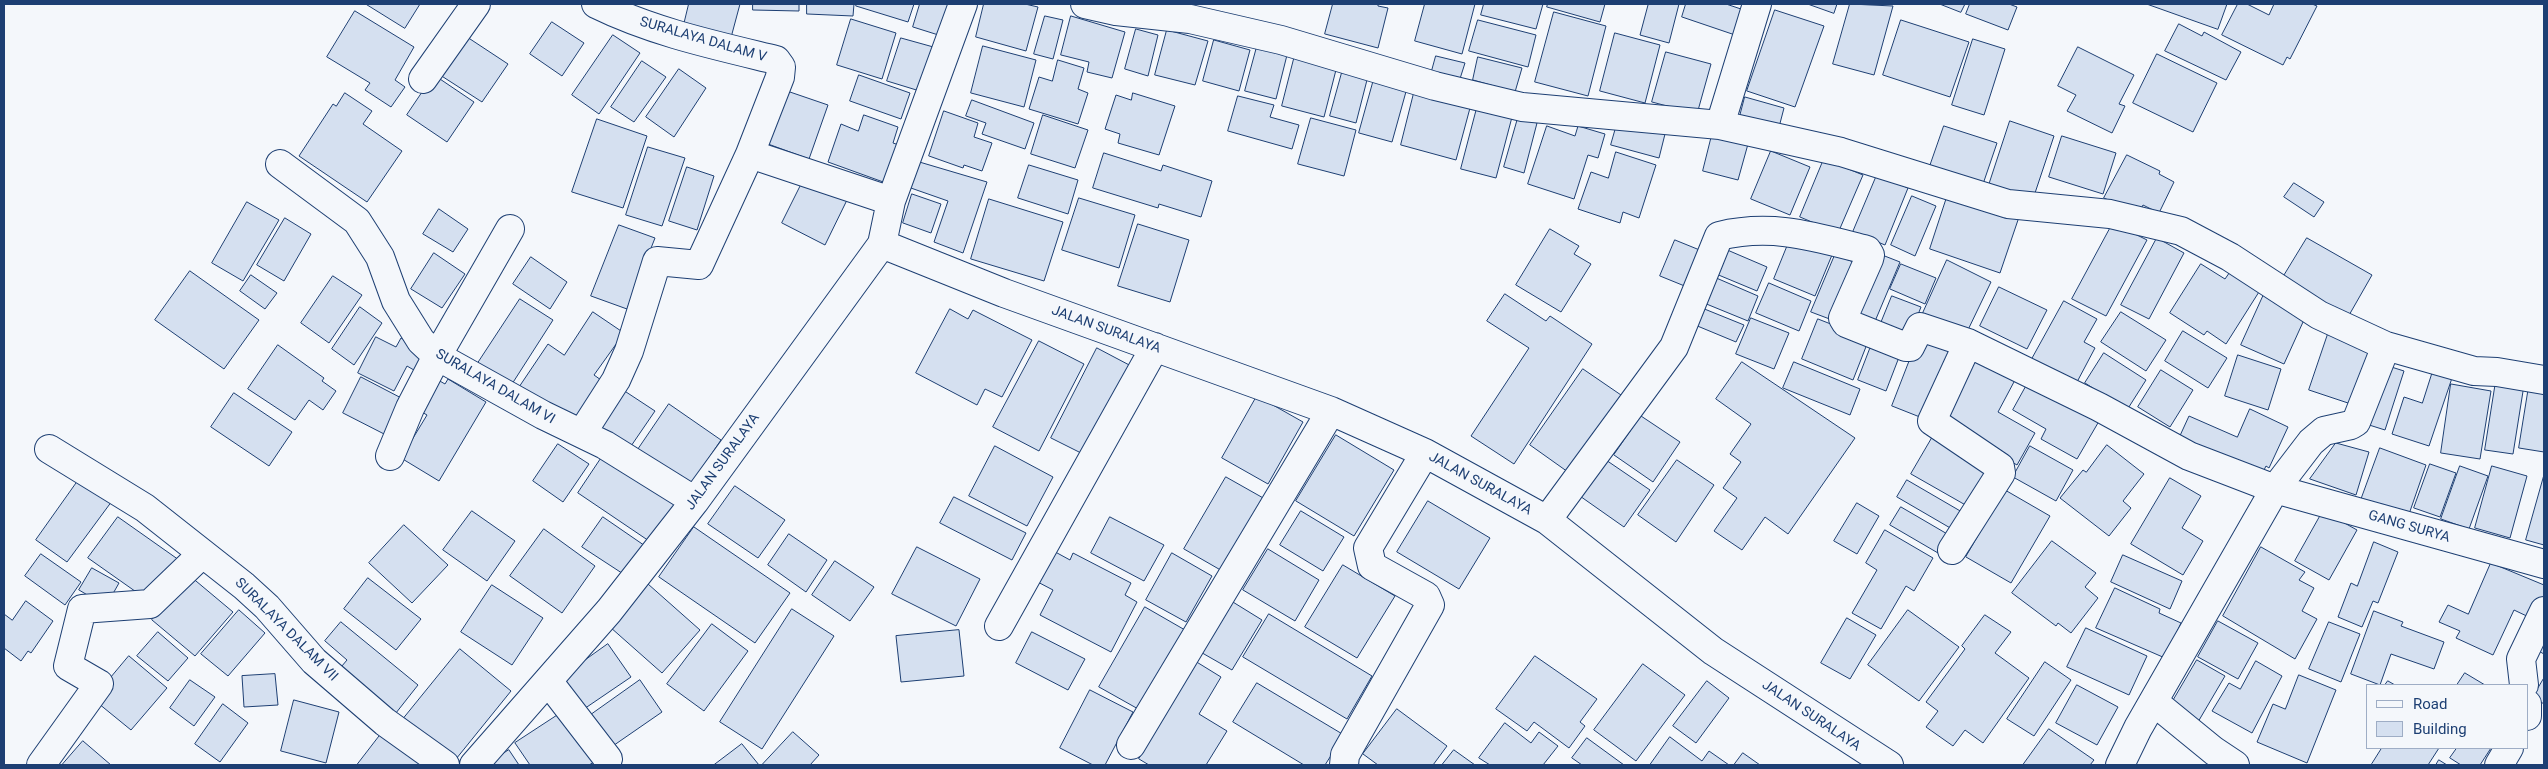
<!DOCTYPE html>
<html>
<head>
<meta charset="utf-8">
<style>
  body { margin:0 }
  #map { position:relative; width:2548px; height:769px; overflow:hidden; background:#f4f7fb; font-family:Roboto,sans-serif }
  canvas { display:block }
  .frame { position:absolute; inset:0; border:5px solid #1d3f73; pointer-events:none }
  .legend { position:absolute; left:2366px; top:684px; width:162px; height:65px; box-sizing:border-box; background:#f4f7fb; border:1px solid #9eadc5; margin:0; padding:6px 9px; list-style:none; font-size:15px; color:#1d3f73 }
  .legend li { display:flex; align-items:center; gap:10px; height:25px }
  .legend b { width:25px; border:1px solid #9eadc5 }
</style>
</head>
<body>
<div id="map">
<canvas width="2548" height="769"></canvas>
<div class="frame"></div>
<ul class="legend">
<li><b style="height:6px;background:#f4f7fb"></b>Road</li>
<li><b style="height:14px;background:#d5e0f0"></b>Building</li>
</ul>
</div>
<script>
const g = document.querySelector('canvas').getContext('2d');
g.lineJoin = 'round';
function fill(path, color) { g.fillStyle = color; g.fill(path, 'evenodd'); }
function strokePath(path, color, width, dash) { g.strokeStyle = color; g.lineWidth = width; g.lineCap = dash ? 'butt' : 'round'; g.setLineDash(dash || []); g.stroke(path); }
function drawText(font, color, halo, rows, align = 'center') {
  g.font = font + ' Roboto,sans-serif'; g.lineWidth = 4; g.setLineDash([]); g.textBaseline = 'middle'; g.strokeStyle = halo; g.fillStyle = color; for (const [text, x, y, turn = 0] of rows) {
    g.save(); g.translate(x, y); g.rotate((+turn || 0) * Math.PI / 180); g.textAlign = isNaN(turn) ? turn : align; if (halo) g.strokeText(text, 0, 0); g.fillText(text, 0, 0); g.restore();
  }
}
const building = new Path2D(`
  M366 4H420L405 28Z
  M689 4H740L729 45 682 33Z
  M753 4H799V11L753 10Z
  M807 4H854L853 16 807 14Z
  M857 4H914L908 22 856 6Z
  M920 4H959L948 38 913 27Z
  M984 4H1025L1038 7 1026 51 976 37Z
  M1333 4H1378V6L1388 8 1378 48 1325 34Z
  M1425 4H1475L1462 54 1415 41Z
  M1484 4H1543L1536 29 1481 15Z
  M1548 4H1605L1600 22 1547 7Z
  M1645 4H1679L1669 43 1640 35 1648 5Z
  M1686 4H1726L1750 12 1741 37 1682 17Z
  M1808 4H1837L1834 13Z
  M1850 4 1893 6 1874 75 1833 64Z
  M1940 4H1965L1961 12Z
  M1970 4H2009L2017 7 2008 30 1966 14Z
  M2147 4H2227L2218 29Z
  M2238 4H2247L2269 15 2274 4H2312L2317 6 2290 59 2287 57 2283 65 2222 35Z
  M1775 10 1824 26 1795 107 1747 91Z
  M355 11 414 47 395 80 405 87 391 107 365 90 370 83 327 57Z
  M1554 12 1606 26 1588 96 1535 82Z
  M1045 16 1063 20 1053 59 1034 54Z
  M1071 16 1125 32 1112 78 1087 72 1089 62 1061 55Z
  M851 19 896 33 882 79 837 65Z
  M1478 20 1536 35 1528 67 1469 51Z
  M1901 20 1969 42 1950 97 1883 75Z
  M552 22 584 43 562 76 530 54Z
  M2179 24 2202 36 2204 32 2241 52 2226 80 2165 51Z
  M1136 29 1158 35 1148 76 1125 69Z
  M1167 30 1208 41 1195 85 1155 75Z
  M1615 33 1660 45 1645 103 1600 91Z
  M464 35 508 64 482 102 437 73Z
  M613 35 640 53 599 114 572 95Z
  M901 38 937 48 923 92 887 81Z
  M1973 39 2005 49 1984 115 1952 105Z
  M1214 40 1250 50 1239 91 1203 81Z
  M1258 43 1288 51 1276 99 1245 91Z
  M983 46 1036 60 1024 107 971 93Z
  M2078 47 2134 75 2119 104 2125 106 2112 133 2067 111 2076 95 2058 86Z
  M1296 51 1338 62 1324 117 1282 106Z
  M1666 52 1711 64 1697 114 1652 102Z
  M2157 54 2217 83 2193 132 2133 103Z
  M1436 56 1465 63 1458 85 1430 78Z
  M1478 57 1522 68 1515 92 1473 80Z
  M1058 60 1084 68 1078 89 1088 93 1078 124 1029 109 1039 77 1052 81Z
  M642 61 666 77 634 122 611 107Z
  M679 69 706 88 674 137 646 117Z
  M1343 69 1368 76 1356 123 1330 116Z
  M434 75 474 102 447 142 407 115Z
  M859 75 910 93 901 119 850 101Z
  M1374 79 1407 88 1392 142 1359 133Z
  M787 91 828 105 809 159 768 144Z
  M345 93 372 111 363 124 402 151 367 202 299 156 333 104 336 106Z
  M1133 93 1175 106 1159 155 1118 143 1120 134 1105 129 1116 95 1131 100Z
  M1414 93 1470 108 1456 160 1401 145Z
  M1238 96 1274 105 1270 117 1299 125 1292 149 1228 131Z
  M1745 97 1784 108 1778 131 1739 120Z
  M972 100 1034 123 1025 149 982 134 986 123 966 116Z
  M1477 108 1512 117 1496 178 1461 169Z
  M944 111 978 123 974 137 992 143 982 171 964 165 963 168 929 156Z
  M864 115 898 127 893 143 899 145 886 183 828 162 841 124 858 131Z
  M1043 115 1088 130 1075 168 1031 154Z
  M1619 117 1666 130 1659 158 1611 145Z
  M1311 118 1356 130 1344 176 1298 164Z
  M1518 118 1537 123 1524 173 1504 167Z
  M597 119 647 136 623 208 572 192Z
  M2010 121 2054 136 2033 199 1989 185Z
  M1547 126 1575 136 1578 126 1605 134 1598 158 1588 155 1574 199 1528 184Z
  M1944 126 1997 143 1982 187 1929 169Z
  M1712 135 1748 144 1738 180 1703 171Z
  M2062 136 2116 153 2103 194 2049 177Z
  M648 147 685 158 662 226 626 215Z
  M1771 151 1810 167 1790 215 1751 199Z
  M1616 152 1656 165 1639 218 1623 212 1620 223 1578 209 1591 172 1608 178Z
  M1104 153 1161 171 1163 165 1212 181 1201 217 1159 204 1158 208 1093 188Z
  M2127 155 2160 171 2159 174 2174 182 2159 213 2143 205 2138 214 2104 198Z
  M1824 159 1863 175 1838 233 1800 217Z
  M916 161 987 182 963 253 934 242 948 201 908 187Z
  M1029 165 1078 180 1068 214 1018 198Z
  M687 167 714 176 697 230 669 221Z
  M1877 175 1908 188 1885 245 1853 232Z
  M804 179 847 200 825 245 782 223Z
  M2294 183 2324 202 2314 217 2284 197Z
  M912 194 941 204 931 233 903 223Z
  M1948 194 2019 217 2000 273 1930 249Z
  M1912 196 1936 206 1915 256 1891 245Z
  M1079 198 1135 215 1119 268 1062 250Z
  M989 199 1063 222 1044 281 971 259Z
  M247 202 279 220 243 281 212 263Z
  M439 209 468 229 453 252 423 234Z
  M285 218 311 234 284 281 257 265Z
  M2113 223 2147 240 2106 316 2072 299Z
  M1138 224 1189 240 1170 302 1118 286Z
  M619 225 655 238 627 309 591 296Z
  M1550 229 1579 246 1574 254 1591 264 1561 312 1516 285Z
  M1791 237 1832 255 1815 296 1774 279Z
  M2157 238 2184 253 2149 319 2121 305Z
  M2307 238 2372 275 2348 317 2282 279Z
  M1675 240 1707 253 1692 289 1660 276Z
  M1718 246 1767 267 1757 291 1709 271Z
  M434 253 465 274 442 308 411 289Z
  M1877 253 1900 262 1873 326 1850 317Z
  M1835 255 1859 264 1835 321 1811 312Z
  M531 257 567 282 550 309 513 284Z
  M1947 260 1991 282 1966 334 1923 313Z
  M1901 264 1936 278 1925 304 1890 289Z
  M2201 264 2225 279 2234 266 2264 284 2226 344 2207 331 2204 335 2170 313Z
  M190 271 259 320 224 369 155 320Z
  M251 275 277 293 265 309 240 291Z
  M333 276 362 295 329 343 301 323Z
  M1714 277 1758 296 1748 321 1704 303Z
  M1769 283 1811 301 1799 331 1756 313Z
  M1999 287 2047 310 2027 349 1980 326Z
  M2265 292 2308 311 2284 364 2241 345Z
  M1505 294 1546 321 1550 316 1592 344 1514 464 1471 436 1529 348 1487 321Z
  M1892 296 1921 307 1908 340 1879 328Z
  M520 299 553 320 512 384 478 363Z
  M2064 301 2097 319 2084 342 2095 348 2077 382 2032 359Z
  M360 307 382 323 354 365 332 349Z
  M1702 308 1744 325 1736 342 1695 325Z
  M950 309 968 319 973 310 1032 340 1002 397 985 389 977 405 916 373Z
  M593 312 624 333 594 375 601 380 572 423 519 387 548 344 564 355Z
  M2121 312 2166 340 2146 371 2101 342Z
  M1751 318 1789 333 1774 369 1736 354Z
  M1818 319 1869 339 1853 380 1802 359Z
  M2183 331 2227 358 2208 388 2165 361Z
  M2329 331 2377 347 2357 406 2309 390Z
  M376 337 396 347 401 338 429 353 419 373 407 366 394 391 358 373Z
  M1918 339 1957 354 1930 421 1892 406Z
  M1039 341 1084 364 1039 451 993 427Z
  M1873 341 1901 352 1886 391 1858 380Z
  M278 345 324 378 322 381 336 391 323 410 309 400 295 420 248 389Z
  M1097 348 1133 367 1087 456 1051 438Z
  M2104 353 2146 380 2127 410 2085 383Z
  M2238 355 2281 369 2268 410 2225 396Z
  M1974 357 2015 380 1998 412 2035 433 2017 465 1939 420Z
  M1742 362 1855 438 1788 534 1765 517 1742 550 1714 531 1737 498 1723 488 1741 462 1730 454 1751 424 1716 399Z
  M1794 362 1860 389 1850 415 1783 388Z
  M2385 365 2404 371 2385 430 2366 424Z
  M1583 369 1621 395 1568 472 1530 445Z
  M2161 370 2193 390 2170 427 2138 407Z
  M2433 371 2452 378 2429 446 2392 434 2404 397 2422 403Z
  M431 376 445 384 448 379 486 402 439 481 401 458 427 415 413 407Z
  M361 377 407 401 388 436 343 413Z
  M2029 381 2102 416 2077 459 2041 439 2046 429 2013 410Z
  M2496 381 2524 385 2513 454 2485 450Z
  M2451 384 2491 391 2480 459 2441 453Z
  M2529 386 2544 388V452L2519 448Z
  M620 388 655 411 629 449 595 425Z
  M234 393 292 432 269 466 211 427Z
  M1257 396 1303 422 1268 484 1222 458Z
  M669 404 721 440 689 487 637 451Z
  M2250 409 2288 427 2269 468 2266 466 2260 478 2178 440 2189 416 2237 437Z
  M1641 416 1680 442 1653 482 1614 455Z
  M1336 435 1394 470 1354 536 1296 501Z
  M1932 438 1989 472 1969 507 1911 474Z
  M2336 443 2369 452 2356 495 2310 479Z
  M558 444 589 464 563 502 533 481Z
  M2107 445 2144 474 2123 501 2131 508 2109 536 2060 498 2083 470 2086 472Z
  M995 446 1053 477 1027 526 969 496Z
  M2030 446 2073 470 2056 501 2013 477Z
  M2380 448 2426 465 2408 517 2361 500Z
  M604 454 682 505 655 545 578 493Z
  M1603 458 1650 490 1624 527 1577 494Z
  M1677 460 1714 485 1676 542 1638 515Z
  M2430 464 2456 473 2440 517 2414 508Z
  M2460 466 2488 476 2469 529 2441 519Z
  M2492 466 2527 476 2510 538 2475 528Z
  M2544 475V545L2526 540Z
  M1226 477 1265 499 1224 572 1184 549Z
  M80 478 112 501 67 562 36 540Z
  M2170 478 2201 496 2182 528 2203 541 2183 575 2131 544Z
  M1907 480 1962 512 1952 529 1897 497Z
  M735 486 785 520 758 558 708 524Z
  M2005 490 2050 516 2011 583 1966 557Z
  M954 497 1026 533 1012 560 940 523Z
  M1428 501 1490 538 1459 589 1397 552Z
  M1857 503 1879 516 1857 554 1834 541Z
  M1901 507 1949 535 1938 553 1890 525Z
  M472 511 515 541 487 581 443 550Z
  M1301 511 1344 537 1323 571 1280 545Z
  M2323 511 2357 530 2329 580 2295 561Z
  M118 517 179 560 149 601 88 558Z
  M603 517 651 550 631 579 582 547Z
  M1110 517 1164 545 1144 581 1091 553Z
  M404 525 448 565 412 603 369 563Z
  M694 527 790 593 755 643 659 577Z
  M544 529 595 566 562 613 510 576Z
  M1885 530 1933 558 1914 591 1906 586 1881 629 1852 613 1877 570 1866 563Z
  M789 534 827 560 806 592 768 565Z
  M2052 541 2096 573 2085 587 2098 598 2071 633 2058 623 2056 626 2012 593Z
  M2374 542 2398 552 2378 603 2373 601 2362 627 2338 617 2351 583 2357 586Z
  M917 547 980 579 956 626 892 594Z
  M2261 547 2305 572 2299 580 2314 588 2302 611 2317 619 2295 659 2223 616Z
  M1048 548 1070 560 1073 553 1131 583 1125 595 1137 602 1111 652 1040 615 1053 590 1032 579Z
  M1268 549 1319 580 1295 621 1243 590Z
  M1172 553 1212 576 1186 622 1146 600Z
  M41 554 81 582 65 605 25 576Z
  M2123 555 2182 581 2170 609 2111 582Z
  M835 561 874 587 850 621 812 595Z
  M2491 563 2544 585V595L2533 619 2514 610 2493 655 2456 638 2460 631 2439 622 2448 605 2468 614Z
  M1343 565 1395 596 1357 658 1305 627Z
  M92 568 119 583 106 606 79 590Z
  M190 576 233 612 195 656 152 620Z
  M368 578 421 619 396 650 344 609Z
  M648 584 700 630 662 673 610 627Z
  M492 585 543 618 512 665 461 632Z
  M2115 588 2160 609 2159 613 2181 623 2165 658 2096 628Z
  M1228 599 1262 620 1232 670 1197 650Z
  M26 601 53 621 31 653 28 651 21 661 4 648V614L12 620Z
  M1145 607 1185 630 1140 710 1099 687Z
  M792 609 834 636 762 749 720 722Z
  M239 610 265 633 228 676 201 654Z
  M1908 610 1959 647 1919 701 1868 665Z
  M2374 611 2403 622 2401 626 2444 642 2434 669 2391 654 2380 685 2351 674Z
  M1269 614 1372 676 1347 719 1243 657Z
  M1985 615 2011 632 1995 653 2029 678 1983 743 1965 730 1953 746 1926 727 1938 711 1926 702 1965 649 1962 646Z
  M1847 618 1876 635 1850 679 1821 663Z
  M2218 621 2258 643 2238 679 2198 657Z
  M341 622 418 685 392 718 336 673 347 660 325 641Z
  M2329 622 2360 634 2341 682 2309 669Z
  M712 624 748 651 704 711 667 684Z
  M2086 628 2147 656 2129 695 2067 667Z
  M2544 628V654L2533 648Z
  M959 630 964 676 901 682 896 636Z
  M158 632 188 658 168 681 137 656Z
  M1032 632 1085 659 1068 690 1016 663Z
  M608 644 631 677 581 711 559 679Z
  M460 649 511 691 456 759 404 718Z
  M129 656 167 688 131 730 93 699Z
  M1535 656 1597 699 1580 722 1585 726 1569 748 1534 722 1527 731 1496 709Z
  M2197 660 2225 676 2198 722 2170 706Z
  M1195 661 1221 677 1199 714 1227 731 1206 765H1149L1139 759Z
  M2256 661 2282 676 2252 733 2212 711 2229 683 2240 689Z
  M2045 662 2071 680 2034 736 2007 719Z
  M1643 664 1685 695 1636 761 1594 730Z
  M2465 673 2485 685H2457Z
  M275 674 278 705 244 707 242 676Z
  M2299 675 2336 690 2307 763 2257 742 2273 704 2285 709Z
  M2544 678V704L2533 697Z
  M190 680 215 697 194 726 170 708Z
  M640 680 662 712 607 750 585 719Z
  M1707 681 1729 698 1696 743 1673 726Z
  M2388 681 2395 685H2385Z
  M1257 683 1344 735 1325 765H1304L1233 722Z
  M2077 685 2118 707 2097 745 2056 723Z
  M1090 690 1133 712 1105 765H1093L1060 748Z
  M294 700 339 712 326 763 281 751Z
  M223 704 248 723 220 762 195 744Z
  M1397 709 1447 746 1433 765H1378L1363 754Z
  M564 711 596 761 589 765H530L515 743Z
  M1505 723 1531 743 1539 732 1558 746 1543 765H1490L1479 758Z
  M2049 729 2094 760 2090 765H2023Z
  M793 732 819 755 810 765H762Z
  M381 734 420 763 418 765H357Z
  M1670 737 1702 761 1709 751 1729 765H1650Z
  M1587 738 1624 765H1582L1572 758Z
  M83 741 111 765H62Z
  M742 744 759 765H714Z
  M2382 748H2439L2428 765H2373L2372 764Z
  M2457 748H2491L2480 765H2461L2450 758Z
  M509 750 519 765H488L487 764Z
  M1454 750 1475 765H1442Z
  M1743 753 1760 765H1734Z
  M2439 760 2447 765H2436Z`);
const minor = new Path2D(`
  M596 4C653 32 714 45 776 60L781 67 780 77 750 154 891 201
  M1085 4 1116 11 1190 19 1281 40 1435 86 1522 107 1720 125 1757 4
  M423 79 476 4
  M1720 125 1841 152 2008 204 2110 214 2181 231 2230 257 2319 315 2386 346 2474 371 2497 372 2544 380
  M280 164 357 221 380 257 396 301 421 341 437 356 543 415 605 445 695 501
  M882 244 1004 293 1331 411 1425 453 1547 520 1713 651 1889 765
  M582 433 616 380 629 351 657 261 699 265 750 154
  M49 449 145 508 244 586 267 607 314 661 385 722 445 765
  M390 456 410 408 437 356 510 229
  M1547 520 1674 347 1719 236C1773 223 1815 237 1867 250L1870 255 1869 259 1843 318 1846 323 1906 347H1910L1920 327 1968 343 2099 407 2189 456 2275 489 2544 564
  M1952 550 2001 473 2000 467 1932 421 1968 343
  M999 626 1155 347
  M548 681 608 759
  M2524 685 2521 659 2544 611
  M2154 702 2214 751 2235 765
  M2527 704V716
  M1131 745 1331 411
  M41 765 99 684 68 666 82 609 150 604 202 554
  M474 765 609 611 695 501 882 244 891 201 963 4
  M1344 765 1345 755 1430 605 1426 596 1372 566 1368 548 1425 453
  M2120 765 2138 728 2275 489 2311 442 2324 431 2351 425 2356 422 2386 346
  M2499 765 2509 748`);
const streetNames = [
  ["SURALAYA DALAM V",703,40,16],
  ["JALAN SURALAYA",1106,330,20],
  ["SURALAYA DALAM VI",495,387,30],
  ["JALAN SURALAYA",723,462,-54],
  ["JALAN SURALAYA",1480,484,29],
  ["GANG SURYA",2409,527,16],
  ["SURALAYA DALAM VII",286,630,45],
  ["JALAN SURALAYA",1811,716,34]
];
fill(building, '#d5e0f0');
strokePath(building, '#1d3f73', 1);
strokePath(minor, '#1d3f73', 30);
strokePath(minor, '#f4f7fb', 28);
drawText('14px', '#1d3f73', '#f4f7fb', streetNames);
</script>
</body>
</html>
